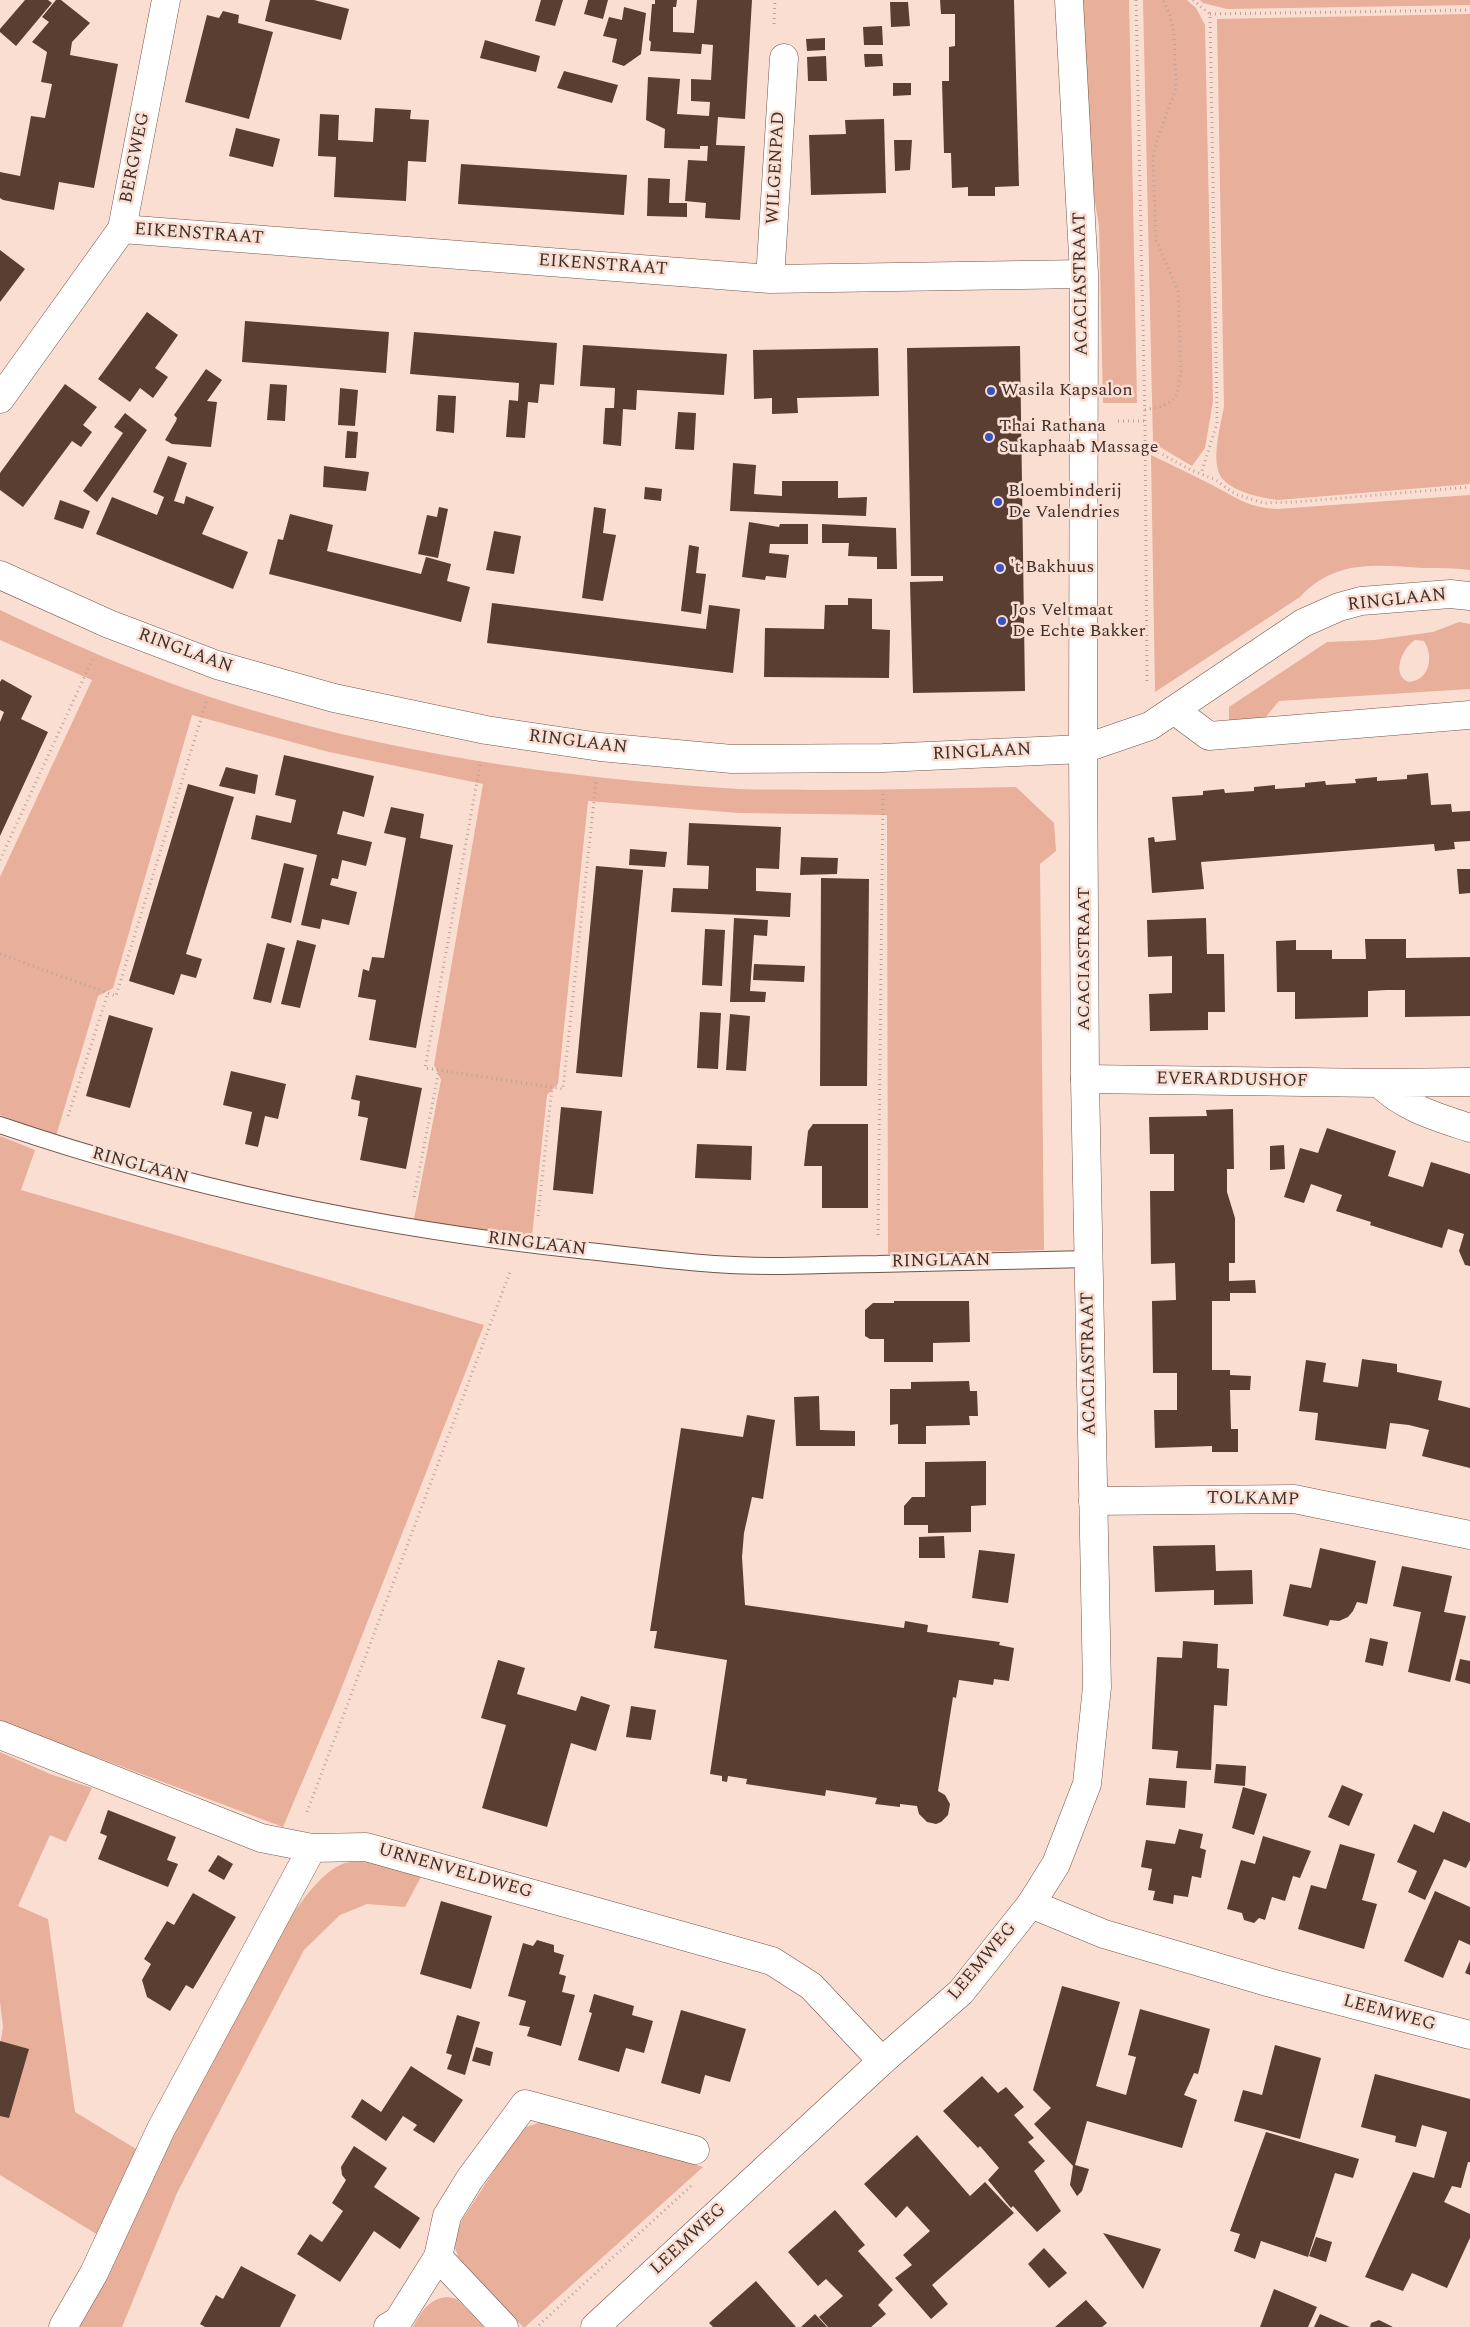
<!DOCTYPE html>
<html>
<head>
<meta charset="utf-8">
<style>
  body { margin:0 }
  canvas { display:block; background:#fbded2 }
</style>
</head>
<body>
<canvas width="1470" height="2327"></canvas>
<script>
const g = document.querySelector('canvas').getContext('2d');
g.lineJoin = 'round';
function fill(path, color) { g.fillStyle = color; g.fill(path, 'evenodd'); }
function strokePath(path, color, width, dash) { g.strokeStyle = color; g.lineWidth = width; g.lineCap = dash ? 'butt' : 'round'; g.setLineDash(dash || []); g.stroke(path); }
function drawText(font, color, halo, rows, align = 'center') {
  g.font = font + ' Spectral,serif'; g.lineWidth = 5; g.setLineDash([]); g.textBaseline = 'middle'; g.strokeStyle = halo; g.fillStyle = color; for (const [text, x, y, turn = 0] of rows) {
    g.save(); g.translate(x, y); g.rotate((+turn || 0) * Math.PI / 180); g.textAlign = isNaN(turn) ? turn : align; if (halo) g.strokeText(text, 0, 0); g.fillText(text, 0, 0); g.restore();
  }
}
const green = new Path2D(`
  M1082 0H1129L1137 403H1103L1099 226 1091 178Z
  M1143 0H1187L1196 8 1205 25 1213 401 1205 448 1192 466 1153 443Z
  M1200 0H1470V5L1227 9 1203 3Z
  M1470 14V484L1278 500C1261 498 1226 491 1219 473 1212 454 1221 425 1224 406L1217 19Z
  M1151 455C1172 465 1193 475 1214 486 1239 499 1249 508 1278 509L1470 495V570C1454 568 1439 568 1423 568 1377 565 1335 559 1300 597L1155 692Z
  M0 610C69 643 140 674 213 698 382 753 561 778 738 789 762 790 787 789 811 790 879 790 947 788 1016 787L1054 823 1056 851 1040 864 1044 1250 888 1254 887 815 739 813 588 801 558 1084 547 1095 532 1236 475 1229 414 1219 441 1080 434 1065 483 784 329 752 192 715 113 988 98 996 56 1136 0 1115V877L92 680 0 640Z
  M1459 622 1470 624V689L1279 701 1265 718 1229 720V707L1327 642 1374 640 1433 632ZM1415 640 1424 641C1434 656 1430 680 1409 682 1390 675 1403 647 1415 640Z
  M0 1136 35 1150 21 1190 484 1325 334 1707 283 1827 0 1721Z
  M0 1752 50 1774 92 1788 66 1842 50 1835 18 1906 48 1919 75 2112 141 2152 98 2235 0 2175V2046L3 2027 0 2002Z
  M369 1862 423 1873 405 1907 367 1904 340 1915 304 1950 177 2193 122 2327H72L176 2126 291 1915C306 1897 322 1871 345 1863 352 1861 362 1862 369 1862Z
  M560 2121 703 2167 525 2327H523L458 2257 453 2241 462 2220 510 2146 526 2127 541 2122Z
  M448 2297 457 2299 484 2327H413C421 2312 429 2298 448 2297Z`);
const building = new Path2D(`
  M25 0H48L52 3 16 46 0 32V29Z
  M56 0H61L90 23 72 42 70 55 118 64 94 188 59 182 54 210 3 200 0 198V172L20 176 31 116 45 118 52 84 41 82 47 52 32 42 49 22 42 17Z
  M270 0H314L349 9 341 40 265 21Z
  M541 0H563L555 26 535 21Z
  M588 0H608L603 19 584 14Z
  M655 0H677L676 7H673V32L694 33 697 0H752L745 119 718 117 716 145 745 146 740 220 705 218 706 203 685 201 688 160 707 161 708 146H700V149L664 148 665 129 646 120 648 77 680 79 677 114 709 116 710 102 691 101V79L711 80 713 45 702 44 701 54 650 51 651 42 649 40 652 4H655Z
  M940 0H1014L1019 186 995 187V196H968V187L952 188 951 153H944L942 81H949V47L955 46V14H941Z
  M890 2H908L910 26 891 27Z
  M624 7 646 13 641 54 624 66 612 62 617 39 603 36 609 17 622 20Z
  M223 11 239 15 238 23 273 32 249 119 185 102 207 15 219 18Z
  M882 26 883 45H864L863 27Z
  M825 38V50L807 51 806 39Z
  M485 40 540 56 536 72 480 58Z
  M864 54H882L883 66 865 67Z
  M826 56 827 81H808L807 57Z
  M564 71 618 85 612 103 557 88Z
  M893 83H911V95L893 96Z
  M375 108 411 110 410 119 429 120 426 162 408 161 406 201 334 197 336 157 318 156 320 114 339 115 338 140 373 142Z
  M884 119 886 193 811 195 809 135 846 134 845 120Z
  M236 128 280 139 273 167 229 156Z
  M894 140H912L910 170 895 171Z
  M461 164 627 175 624 215 458 204Z
  M648 178 670 179 669 203H687V217L647 216Z
  M0 250 25 269 0 302Z
  M147 312 178 335 155 368 168 377 153 398 140 388 130 402 98 379Z
  M245 321 389 332 386 373 242 362Z
  M414 332 557 343 554 385 540 384 538 403 528 402 525 438 506 437 509 400 518 401 519 383 410 374Z
  M583 345 727 354 724 395 637 390 636 410 623 409 621 446 603 444 605 408H614L615 388 580 386Z
  M1020 346 1025 691 913 693 910 582 943 581V576H911L907 348Z
  M878 348 879 396 797 398 798 413 772 414V398L754 399 753 350Z
  M206 369 222 380 207 401 217 402 211 447 172 444 165 440 176 421 177 418 174 415Z
  M65 384 97 407 83 425 92 432 81 447 72 441 23 507 0 490V473Z
  M270 384 287 385 285 421 267 420Z
  M340 388 358 390 355 426 338 425Z
  M438 395 456 396 454 433 436 431Z
  M678 412 696 413 694 450 675 449Z
  M125 413 147 430 97 502 83 491 123 433 114 427Z
  M347 431 358 432 356 458H345Z
  M168 456 187 463 174 501 184 504 186 496 214 507 202 534 248 552 233 589 96 534 112 497 157 515 164 497 153 492Z
  M733 463 756 465 754 494 782 496V481H838V498L867 497 866 516 730 511Z
  M324 466 369 472 366 491 323 487Z
  M645 487 662 489 661 501 644 499Z
  M60 500 90 511 83 529 54 519Z
  M439 507 448 509 438 558 418 554 427 515 437 517Z
  M594 507 606 509 603 533 616 535 603 601 582 598Z
  M290 514 333 525 327 551 421 574 426 557 451 564 447 581 470 587 461 622 269 574 278 539 283 540Z
  M749 522 779 527 780 524H808V544H770L769 553 789 555 786 578 766 576 765 580 742 577Z
  M822 524 896 528 897 569H877V557L848 556 849 543H822Z
  M494 531 521 536 514 574 486 570Z
  M689 545 699 547 696 573 706 574 701 614 681 611Z
  M848 598 872 599V629L890 630 889 678 764 677 765 628 824 629 825 605H848Z
  M492 603 706 629 709 605 740 609 733 673 487 643Z
  M2 679 32 696 21 719 48 732 0 836V722L4 712 0 710V682Z
  M284 755 374 776 364 817 343 811 337 834 372 842 366 866 342 860 338 879 332 878 330 885 357 892 349 925 322 919 320 929 301 925 317 855 251 839 256 815 291 823 296 800 275 795Z
  M226 767 258 775 255 794 219 786Z
  M1428 773 1431 805 1451 804 1452 812 1470 811V841L1454 842 1455 849 1435 851 1434 844 1201 862 1204 889 1152 893 1148 838 1154 837 1155 842 1176 840 1172 797 1203 795V791L1224 789 1225 793 1254 791V787L1275 785V789L1305 787V783L1325 781 1326 785 1356 783 1355 779 1377 777V781L1407 779V775Z
  M188 784 234 797 186 954 202 959 196 978 181 974 174 995 129 981Z
  M391 807 424 814 420 838 453 845 416 1048 369 1040 376 1000 358 997 363 969 369 971 372 957 384 958 406 838 384 833Z
  M689 823 781 827 779 869 756 868V891L791 893 790 917 671 912 673 888 708 889 709 866 687 865Z
  M630 849 667 852 665 867 629 865Z
  M801 857 838 858 837 874 800 875Z
  M284 863 304 868 291 923 271 918Z
  M596 866 643 870 622 1077 576 1073Z
  M1457 869H1470V893L1459 894Z
  M821 878 869 879 867 1086H820Z
  M734 918 768 920 767 936 754 935 750 991 766 992 765 1002H730Z
  M1206 918 1207 954H1224L1225 1012H1208V1030L1150 1031 1149 994 1172 993V956L1148 957 1147 920Z
  M705 929 725 930 722 986 702 985Z
  M1365 939H1406V958L1470 957V1016L1405 1017V990H1387L1368 991V1017L1295 1019V992H1277L1276 941 1296 940V950H1332V959H1366Z
  M297 940 316 945 300 1008 281 1004Z
  M267 943 285 948 271 1003 253 999Z
  M754 964 805 966 804 982 753 980Z
  M700 1012 721 1013 718 1069 697 1068Z
  M730 1014 750 1016 746 1071 726 1070Z
  M109 1015 153 1028 130 1108 86 1096Z
  M231 1071 286 1084 278 1119 265 1116 258 1147 245 1144 252 1112 223 1105Z
  M356 1075 422 1088 406 1169 360 1160 368 1118 358 1116 360 1101 351 1099Z
  M561 1107 602 1111 593 1194 553 1190Z
  M1233 1109 1234 1169H1227V1192L1235 1218V1263H1229V1281L1255 1280 1256 1293H1230V1301H1212V1370H1230V1375L1251 1376 1250 1390H1230L1231 1429H1238V1452H1212V1446L1155 1448 1154 1410H1177V1373H1153L1152 1301 1176 1300 1175 1263 1151 1264 1150 1191H1174V1154H1150L1149 1117 1207 1116 1206 1110Z
  M813 1124H868V1208H822V1166H804L808 1131Z
  M1327 1128 1396 1151 1388 1176 1423 1187 1431 1162 1470 1174V1266L1465 1265 1459 1251 1464 1234 1448 1229 1442 1248 1370 1225 1371 1222 1336 1211 1342 1195 1311 1184 1304 1203 1284 1197 1300 1148 1318 1153Z
  M697 1144 752 1146 751 1180 695 1178Z
  M1284 1145 1285 1169 1270 1170V1146Z
  M894 1301H969L970 1342 933 1343V1362H884V1339H870L865 1336V1310L873 1303H894Z
  M1362 1359 1397 1364V1372L1442 1381 1438 1400 1470 1408V1468L1422 1456 1429 1430 1409 1425 1390 1423 1386 1449 1315 1440 1318 1413 1299 1411 1306 1360 1326 1363 1323 1382 1358 1387Z
  M969 1381 970 1391H977L978 1416H969L970 1425 926 1426V1444H898V1424L890 1425V1389H911V1382Z
  M819 1396 820 1430 855 1431V1446H796L794 1397Z
  M747 1415 775 1420 763 1499 752 1497 744 1533 742 1557 745 1605 904 1628 905 1621 928 1625 927 1632 1000 1642 999 1645 1014 1648 1009 1681 994 1679 993 1685 959 1680 956 1698 953 1697 938 1791 945 1795 950 1804 948 1815 941 1822 936 1824 927 1822 919 1814 917 1806 900 1804V1807L875 1804 877 1798 826 1790 825 1796 746 1784 747 1779 728 1776 727 1782 722 1781V1776L710 1774 727 1660 654 1648 657 1631H650L681 1428 743 1437Z
  M986 1461V1505L971 1506V1532L928 1533V1525H904V1506L912 1497H925V1462Z
  M944 1536 945 1558H919V1537Z
  M1215 1545 1216 1571 1252 1570 1253 1604 1214 1605V1590L1155 1592 1153 1546Z
  M1320 1548 1376 1561 1367 1604 1357 1602 1353 1611 1348 1617 1339 1621 1330 1620 1328 1626 1283 1616 1290 1584 1311 1588Z
  M979 1550 1015 1554 1008 1603 972 1598Z
  M1402 1566 1452 1576 1444 1612 1466 1616 1450 1682 1408 1672 1421 1612 1393 1606Z
  M1370 1638 1388 1642 1383 1666 1365 1662Z
  M1183 1641 1218 1644 1217 1668 1229 1669 1227 1706 1214 1705 1211 1770 1176 1768 1178 1751 1152 1749 1157 1657 1182 1658Z
  M1460 1659 1470 1661V1684L1455 1680Z
  M498 1660 525 1668 517 1694 576 1711 581 1696 610 1705 596 1751 571 1743 547 1827 482 1808 506 1725 481 1718Z
  M631 1706 656 1710 651 1740 626 1737Z
  M1216 1764 1246 1766 1245 1786 1214 1783Z
  M1149 1778 1187 1781 1185 1808 1146 1805Z
  M1342 1785 1363 1794 1349 1826 1328 1817Z
  M1243 1787 1267 1794 1254 1835 1232 1828Z
  M108 1810 176 1837 167 1860 178 1864 168 1887 98 1859 107 1836 100 1833Z
  M1443 1811 1470 1823V1860L1466 1868 1444 1859 1425 1900 1408 1892 1417 1871 1397 1862 1414 1824 1434 1833Z
  M1179 1829 1203 1834 1200 1848 1206 1850 1201 1878 1192 1876 1188 1897 1174 1895 1173 1904 1153 1900 1155 1891 1148 1890 1152 1869 1141 1867 1146 1840 1175 1844Z
  M1263 1836 1311 1851 1300 1878 1293 1876 1285 1901 1272 1897 1265 1920 1259 1918 1254 1923 1244 1920 1242 1913 1227 1909 1241 1860 1255 1864Z
  M1340 1844 1375 1854 1362 1900 1377 1904 1364 1949 1298 1929 1311 1885 1326 1889Z
  M218 1855 233 1864 224 1880 208 1871Z
  M1435 1891 1470 1907V1945L1459 1940 1443 1978 1404 1961Z
  M193 1893 236 1917 193 1989 186 1985 170 2011 147 1997 142 1980 151 1964 144 1959 167 1921 174 1925Z
  M441 1901 492 1916 471 1989 420 1974Z
  M537 1940 554 1945V1952L564 1955 559 1974 566 1976 562 1992 575 1995 561 2046 527 2036 530 2027 519 2025 526 2001 508 1996 523 1943 533 1946Z
  M1470 1961V1975L1465 1973Z
  M1062 1986 1120 2002 1096 2086 1126 2095 1136 2057 1128 2055 1140 2009 1210 2029 1198 2074 1194 2073 1184 2095 1197 2100 1182 2148 1087 2121 1075 2165 1089 2169 1082 2191 1077 2196 1070 2185 1073 2166 1034 2124 1051 2108 1033 2090Z
  M594 1994 634 2006 632 2015 653 2021 644 2053 626 2048 619 2072 578 2060 592 2013 589 2012Z
  M681 2010 746 2029 730 2082 705 2075 700 2094 661 2083Z
  M457 2015 480 2022 465 2075 447 2069 452 2055 446 2053Z
  M0 2041 29 2049 9 2118 0 2116Z
  M1275 2045 1321 2058 1300 2139 1234 2121 1243 2090 1262 2095Z
  M476 2047 493 2052 490 2066 472 2061Z
  M411 2066 463 2100 434 2143 413 2130 417 2125 403 2116 386 2141 351 2117 362 2099 381 2112Z
  M1375 2074 1470 2099V2162H1468L1461 2188 1452 2186 1444 2202 1470 2214V2238L1447 2288 1412 2273 1403 2291 1365 2277 1413 2172 1434 2178 1447 2132 1422 2125 1416 2147 1395 2142 1396 2136 1361 2127Z
  M982 2076 998 2093 1006 2087 1024 2107 1014 2115 1034 2138 1028 2142 1045 2161 1034 2171 1061 2211 1037 2232 1013 2206 1011 2208 988 2180 999 2168 980 2146 978 2148 943 2111Z
  M1266 2132 1359 2159 1353 2178 1335 2173 1308 2257 1261 2241 1255 2259 1234 2251 1240 2234 1230 2231Z
  M917 2135 970 2196 985 2182 1014 2213 932 2285 948 2304 931 2319 895 2278 912 2265 903 2255 930 2231 907 2206 896 2218 864 2184Z
  M354 2146 387 2168 374 2187 420 2218 400 2249 374 2231 340 2282 297 2254 310 2234 322 2242 343 2211 332 2203 346 2180 342 2175 341 2167Z
  M835 2210 865 2245 858 2251 893 2290 878 2305 886 2314 871 2327H828L819 2317 843 2296 826 2279 818 2286 788 2252Z
  M1103 2233 1161 2249 1143 2289Z
  M1316 2237 1332 2242 1326 2262 1309 2256Z
  M1044 2248 1067 2273 1049 2288 1028 2264Z
  M241 2266 296 2295 280 2327H205L200 2324 216 2295 223 2299Z
  M756 2281 796 2327H713L709 2323Z
  M1274 2289 1317 2307 1308 2327H1260Z
  M1086 2300 1107 2323 1102 2327H1055Z
  M815 2314 827 2327H801Z
  M1320 2314 1350 2327H1314Z
  M1379 2320 1393 2327H1370L1371 2323Z`);
const path = new Path2D(`
  M1136 0 1145 421 1147 684
  M1193 0 1210 14 1217 412V423L1201 474
  M1210 14 1470 10
  M774 24 775 0
  M1145 410 1163 406 1172 401 1177 394 1181 371 1178 291 1156 240 1153 159 1156 143 1176 88 1174 32 1170 15 1163 0
  M1118 421H1145
  M1145 445 1191 470 1216 480 1235 494 1263 503 1295 502 1470 487
  M480 765 425 1068 563 1089 596 782
  M0 860 94 656
  M0 954 116 996 207 699
  M68 1116 108 993
  M414 1197 439 1070
  M538 1216 552 1088
  M878 1235 883 794
  M307 1812 510 1272
  M539 2325 691 2186`);
const service = new Path2D(`
  M0 1125C188 1189 382 1229 579 1250 643 1257 708 1266 772 1266 807 1266 842 1264 878 1264 948 1262 1018 1261 1088 1259`);
const minor = new Path2D(`
  M1069 0 1084 274 1083 749
  M122 229 770 279 1084 274
  M770 279 784 58
  M0 399 122 229 166 0
  M1174 710 1209 736 1470 715
  M1085 1079 1379 1083 1470 1082
  M1379 1083C1404 1108 1437 1117 1470 1128
  M1093 1501 1294 1499 1470 1535
  M0 1735 261 1838 312 1848 366 1847 772 1961 811 1986 882 2061
  M1031 1904 1104 1934 1271 1983 1470 2035
  M438 2257 504 2327
  M63 2327 94 2273 161 2129 312 1848
  M388 2327 398 2321 438 2257 447 2216 469 2180 525 2104 695 2150`);
const tertiary = new Path2D(`
  M0 575 109 624 217 665 334 698 486 730 600 747 732 759 883 758 1083 749 1150 726 1303 623 1339 607 1361 601 1450 594 1470 596
  M595 2327 882 2061 961 1992 1031 1904 1056 1864 1087 1784 1097 1687 1085 1079 1083 749`);
const markers = [
  [991,391,5,"#3454c5"],
  [989,437,5,"#3454c5"],
  [998,502,5,"#3454c5"],
  [1000,568,5,"#3454c5"],
  [1002,621,5,"#3454c5"]
];
const streetNames = [
  ["BERGWEG",136,158,-79],
  ["WILGENPAD",777,168,-87],
  ["EIKENSTRAAT",199,235,4],
  ["EIKENSTRAAT",603,266,4],
  ["ACACIASTRAAT",1082,284,-91],
  ["RINGLAAN",1397,601,-6],
  ["RINGLAAN",185,652,20],
  ["RINGLAAN",578,743,7],
  ["RINGLAAN",982,753,-3],
  ["ACACIASTRAAT",1085,959,-90],
  ["EVERARDUSHOF",1232,1081,1],
  ["RINGLAAN",140,1167,15],
  ["RINGLAAN",537,1245,7],
  ["RINGLAAN",941,1262,-1],
  ["ACACIASTRAAT",1090,1364,-91],
  ["TOLKAMP",1253,1500,1],
  ["URNENVELDWEG",455,1872,16],
  ["LEEMWEG",983,1962,-50],
  ["LEEMWEG",1389,2014,15],
  ["LEEMWEG",689,2240,-43]
];
const poiNames = [
  ["Wasila Kapsalon",1001,391],
  ["Thai Rathana",999,427],
  ["Sukaphaab Massage",999,448],
  ["Bloembinderij",1008,492],
  ["De Valendries",1008,513],
  ["'t Bakhuus",1010,568],
  ["Jos Veltmaat",1012,611],
  ["De Echte Bakker",1012,632]
];
fill(green, '#e8af9a');
fill(building, '#5b3e32');
strokePath(service, '#735448', 18);
strokePath(minor, '#735448', 29);
strokePath(tertiary, '#735448', 29);
strokePath(path, '#bba39a', 3, [1, 4]);
strokePath(service, '#fff', 16);
strokePath(minor, '#fff', 28);
strokePath(tertiary, '#fff', 28);
for (const [x, y, r, color] of markers) { const dot = new Path2D(); dot.arc(x, y, r, 0, 2 * Math.PI); g.fillStyle = color; g.fill(dot); strokePath(dot, '#fbded2', 2); }
drawText('18px', '#3e302b', '#fbded2', streetNames);
drawText('18px', '#3e302b', '#fbded2', poiNames, 'left');
</script>
</body>
</html>
